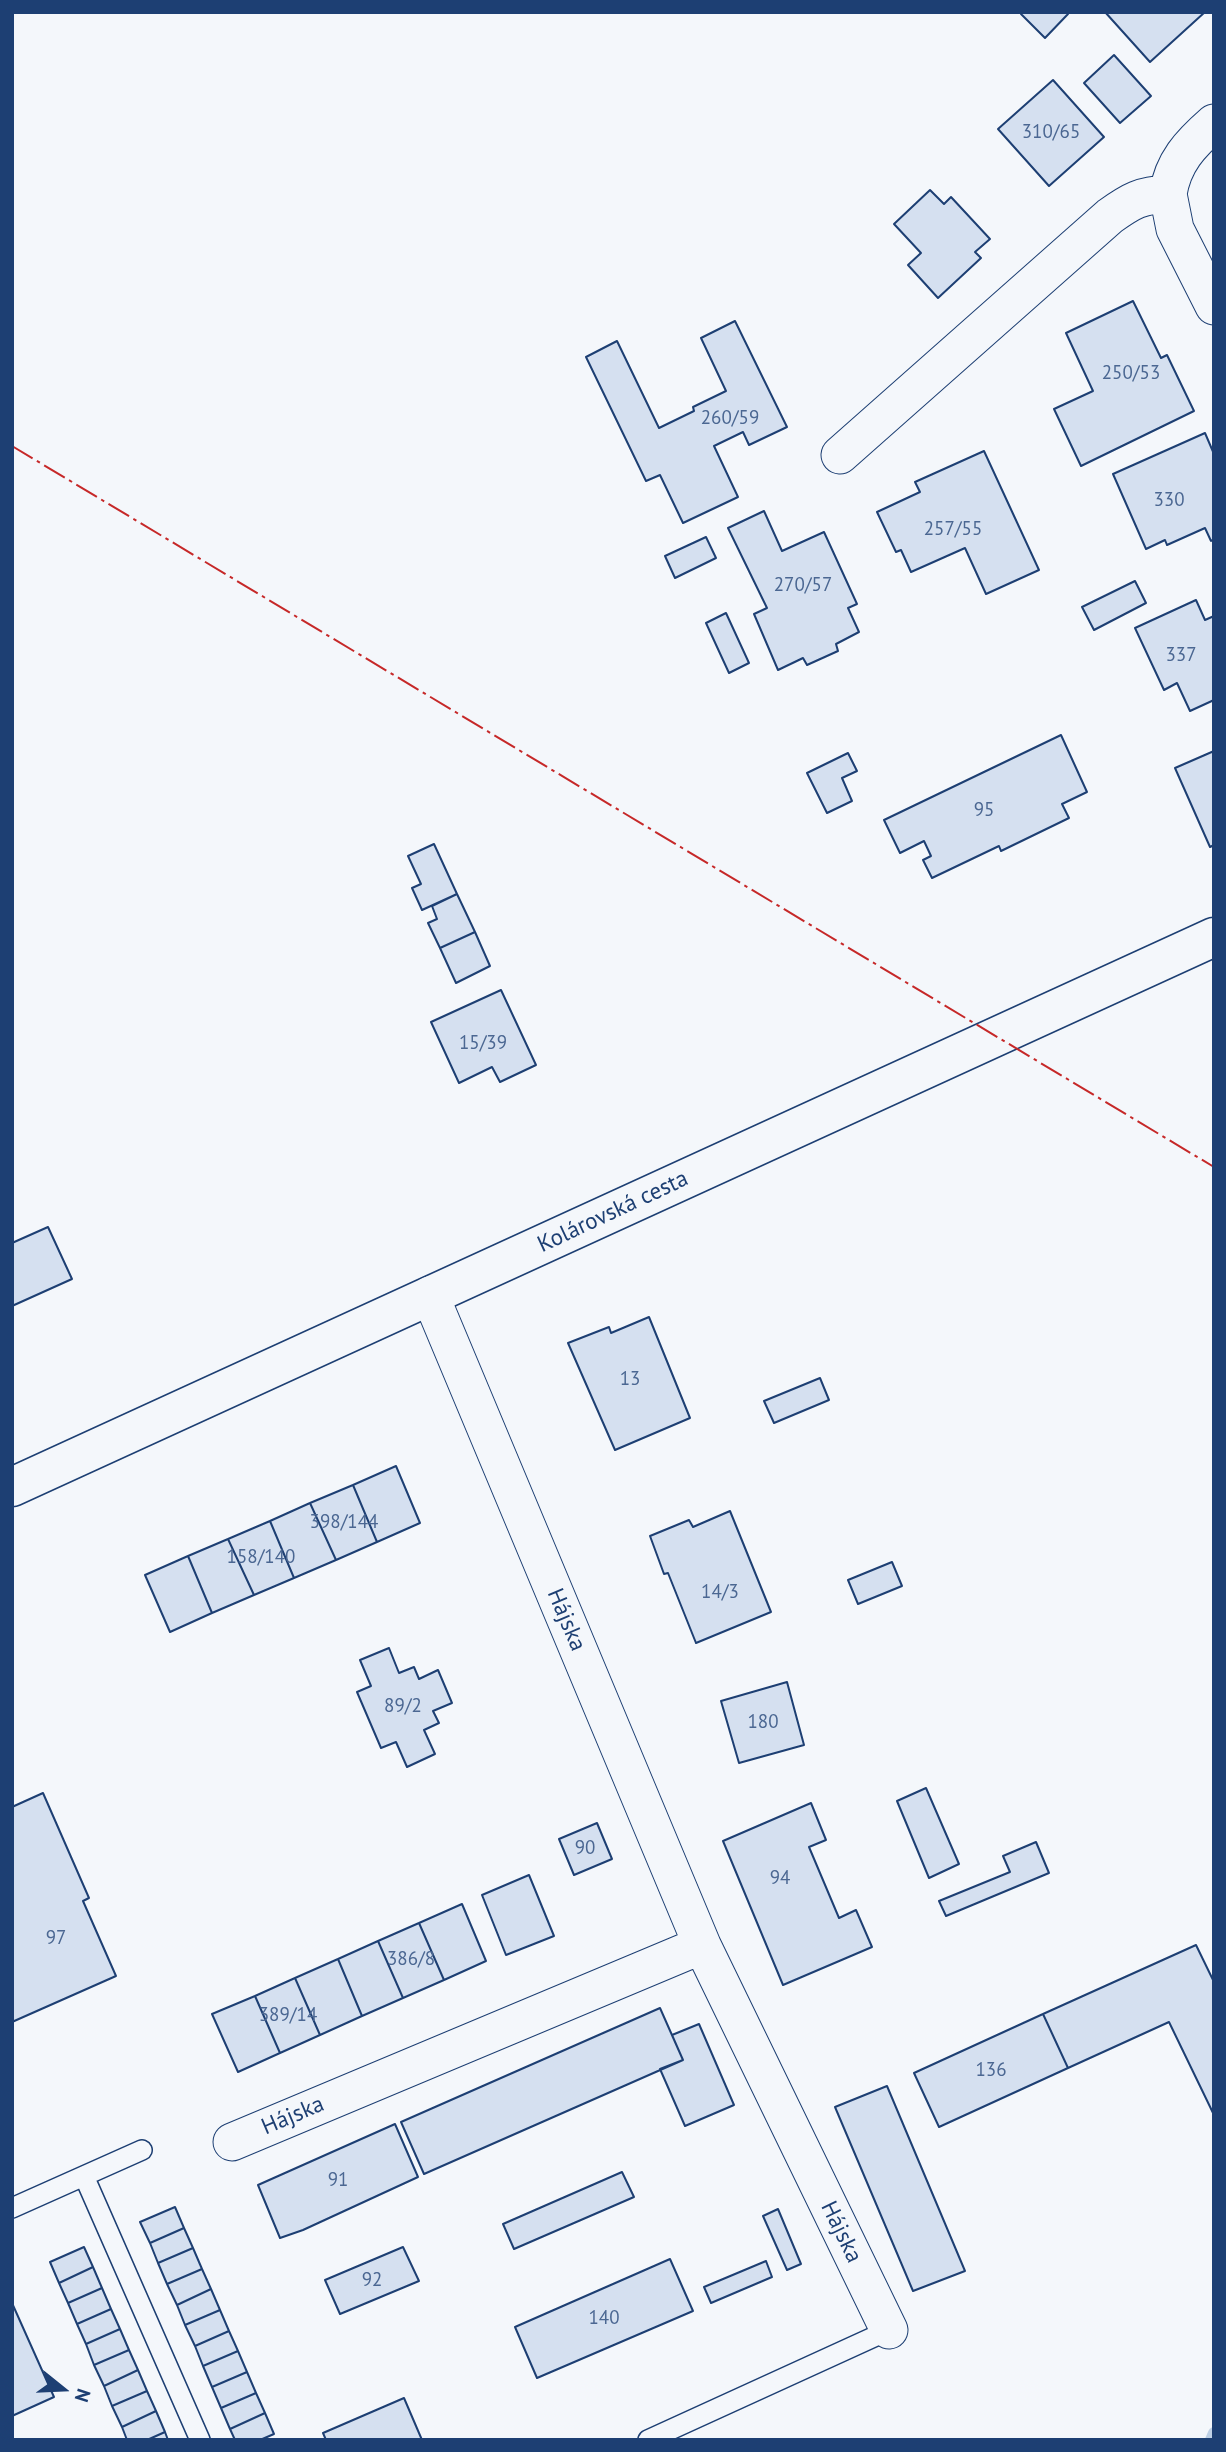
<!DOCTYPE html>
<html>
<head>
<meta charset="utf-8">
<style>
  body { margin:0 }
  #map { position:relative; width:1226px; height:2452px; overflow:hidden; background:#f4f7fb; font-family:"PT Sans",sans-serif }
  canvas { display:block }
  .frame { position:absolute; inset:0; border:14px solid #1d3f73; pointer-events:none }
  .north { position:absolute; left:28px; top:2354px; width:70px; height:70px; -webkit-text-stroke:5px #f4f7fb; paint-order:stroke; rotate:108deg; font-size:19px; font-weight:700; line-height:28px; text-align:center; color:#1d3f73 }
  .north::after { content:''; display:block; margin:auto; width:24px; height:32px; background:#1d3f73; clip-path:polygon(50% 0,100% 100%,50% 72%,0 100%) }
</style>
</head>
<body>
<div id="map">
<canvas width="1226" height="2452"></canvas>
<div class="frame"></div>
<div class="north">N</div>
</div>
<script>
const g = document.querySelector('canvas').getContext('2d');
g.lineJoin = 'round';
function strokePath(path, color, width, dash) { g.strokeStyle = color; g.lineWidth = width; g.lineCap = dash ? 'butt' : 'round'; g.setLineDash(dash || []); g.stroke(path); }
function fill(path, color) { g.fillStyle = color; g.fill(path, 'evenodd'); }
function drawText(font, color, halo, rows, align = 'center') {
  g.font = font + ' "PT Sans",sans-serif'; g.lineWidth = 5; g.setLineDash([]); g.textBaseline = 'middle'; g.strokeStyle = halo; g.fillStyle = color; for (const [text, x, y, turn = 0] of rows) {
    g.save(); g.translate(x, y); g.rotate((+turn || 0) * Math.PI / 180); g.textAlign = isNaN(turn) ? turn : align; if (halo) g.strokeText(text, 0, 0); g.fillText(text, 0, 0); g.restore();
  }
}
const stream = new Path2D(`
  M1211 2440 1214 2433`);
const building = new Path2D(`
  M1023 12H1066L1068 14 1045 38 1021 14Z
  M1105 12H1205L1150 62Z
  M1114 55 1151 96 1120 123 1084 83Z
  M1053 80 1104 137 1049 186 998 129Z
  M930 190 944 204 951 197 990 239 975 252 981 258 938 298 908 265 921 253 894 224Z
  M1133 301 1161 358 1167 355 1194 411 1081 466 1054 409 1093 391 1066 333Z
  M735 321 787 427 749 445 743 432 714 446 738 497 683 523 660 475 646 481 586 357 617 341 659 428 694 411 693 407 726 391 701 338Z
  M1205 433 1214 454V539L1211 541 1205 528 1167 545 1165 540 1146 549 1113 474Z
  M984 451 1039 570 986 594 965 548 911 572 901 550 896 552 877 512 920 492 915 482Z
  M764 511 782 551 824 532 857 604 848 608 859 632 836 644 838 651 807 665 803 658 778 670 754 614 767 608 728 528Z
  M706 537 716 558 675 578 665 556Z
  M1135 581 1146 603 1094 630 1082 607Z
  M1196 600 1205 620 1214 616V700L1190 711 1177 683 1164 690 1135 628Z
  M726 613 749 663 729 673 706 623Z
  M1061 735 1087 792 1062 804 1069 818 1001 851 999 846 932 878 923 860 931 856 924 841 900 853 884 820Z
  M1214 751V845L1210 847 1175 768Z
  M848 753 857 771 842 778 852 801 827 813 807 773Z
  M434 844 457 894 422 910 412 888 421 884 408 856Z
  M457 894 475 932 440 948 428 923 437 919 432 906Z
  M475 932 490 966 456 983 440 948Z
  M501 990 536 1065 500 1082 492 1067 459 1083 431 1022Z
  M48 1227 72 1279 12 1306V1243Z
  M649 1317 690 1418 615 1450 568 1343 609 1327 611 1333Z
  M820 1378 829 1400 774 1423 764 1401Z
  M396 1466 420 1523 377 1542 353 1485Z
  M353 1485 377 1542 336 1560 310 1503Z
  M310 1503 336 1560 294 1578 270 1521Z
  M730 1511 771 1612 696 1643 668 1573 664 1574 650 1536 689 1520 693 1527Z
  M270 1521 294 1578 254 1595 228 1539Z
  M228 1539 254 1595 212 1613 188 1556Z
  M188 1556 212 1613 170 1632 145 1575Z
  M892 1562 902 1586 858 1604 848 1580Z
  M389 1648 399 1673 414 1667 419 1679 438 1670 452 1703 433 1711 439 1723 424 1730 435 1754 407 1767 396 1742 381 1748 357 1692 371 1686 360 1660Z
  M787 1682 804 1745 739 1763 721 1701Z
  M926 1788 959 1864 929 1878 897 1801Z
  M43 1793 89 1898 83 1901 116 1976 12 2022V1807Z
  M811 1803 826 1840 809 1847 839 1918 856 1910 872 1947 783 1985 723 1841Z
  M597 1823 612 1859 574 1875 559 1839Z
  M1036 1842 1049 1873 946 1916 939 1901 1010 1872 1003 1856Z
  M529 1875 554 1936 506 1955 482 1895Z
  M462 1904 486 1961 444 1980 419 1923Z
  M419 1923 444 1980 403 1998 378 1941Z
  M378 1941 403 1998 362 2016 338 1959Z
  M1196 1945 1214 1982V2115L1169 2022 1068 2068 1043 2014Z
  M338 1959 362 2016 320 2035 295 1978Z
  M295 1978 320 2035 280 2053 255 1996Z
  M255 1996 280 2053 238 2072 212 2014Z
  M660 2008 683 2060 424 2174 401 2122Z
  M1043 2014 1068 2068 939 2127 914 2073Z
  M699 2024 734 2105 685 2126 660 2069 683 2060 672 2035Z
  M887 2086 965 2271 913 2291 835 2107Z
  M395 2124 418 2177 303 2230 280 2238 258 2185Z
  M622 2172 634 2197 514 2249 503 2224Z
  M175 2207 184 2228 150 2243 140 2222Z
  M778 2209 801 2264 787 2270 763 2216Z
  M184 2228 193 2248 158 2263 150 2243Z
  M84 2247 93 2267 59 2283 50 2262Z
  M403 2247 419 2281 340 2314 325 2280Z
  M193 2248 202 2269 167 2284 158 2263Z
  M670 2259 693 2311 537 2378 515 2327Z
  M766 2261 772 2277 711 2303 704 2287Z
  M93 2267 102 2288 68 2303 59 2283Z
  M202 2269 211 2289 177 2305 167 2284Z
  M102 2288 111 2309 77 2324 68 2303Z
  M211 2289 220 2310 185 2325 177 2305Z
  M12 2303 54 2397 12 2416Z
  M111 2309 120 2329 86 2344 77 2324Z
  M220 2310 229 2331 195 2346 185 2325Z
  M120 2329 129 2350 94 2365 86 2344Z
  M229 2331 238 2351 203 2366 195 2346Z
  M129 2350 138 2370 104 2386 94 2365Z
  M238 2351 247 2372 212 2387 203 2366Z
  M138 2370 147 2391 112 2406 104 2386Z
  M247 2372 256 2393 221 2408 212 2387Z
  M147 2391 156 2411 122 2427 112 2406Z
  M256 2393 265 2413 230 2429 221 2408Z
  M404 2398 422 2440H326L323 2433Z
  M156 2411 165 2432 147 2440H127L122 2427Z
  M265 2413 274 2434 260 2440H235L230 2429Z
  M165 2432 168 2440H147Z`);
const service = new Path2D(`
  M84 2176 200 2440
  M12 2208 142 2150
  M648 2440 889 2330`);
const minor = new Path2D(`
  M1168 194 1175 229 1214 306
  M840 455 1110 216C1131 201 1141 195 1168 194 1173 162 1190 144 1214 123
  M702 1945 889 2330
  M232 2142 702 1945 430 1295`);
const secondary = new Path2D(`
  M12 1487 1214 937`);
const power = new Path2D(`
  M12 446 1214 1167`);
const numberNames = [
  ["310/65",1051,133],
  ["250/53",1131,374],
  ["260/59",730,419],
  ["330",1169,501],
  ["257/55",953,530],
  ["270/57",803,586],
  ["337",1181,656],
  ["95",984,811],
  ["15/39",483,1044],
  ["13",630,1380],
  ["398/144",344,1523],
  ["158/140",261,1558],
  ["14/3",720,1593],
  ["89/2",403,1707],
  ["180",763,1723],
  ["90",585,1849],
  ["94",780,1879],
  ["97",56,1939],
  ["386/8",411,1960],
  ["389/14",288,2016],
  ["136",991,2071],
  ["91",338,2181],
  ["92",372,2281],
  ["140",604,2319]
];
const streetNames = [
  ["Kolárovská cesta",613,1212,-25],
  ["Hájska",566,1620,67],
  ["Hájska",293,2116,-23],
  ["Hájska",841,2232,64]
];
strokePath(stream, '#bed0e5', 12);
fill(building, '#d5e0f0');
strokePath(building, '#1d3f73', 2);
strokePath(service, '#1d3f73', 22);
strokePath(minor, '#1d3f73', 39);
strokePath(secondary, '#1d3f73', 41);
strokePath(service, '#f4f7fb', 19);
strokePath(minor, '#f4f7fb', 37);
strokePath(secondary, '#f4f7fb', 38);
strokePath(power, '#c62828', 2, [24, 5, 3.5, 5]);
drawText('19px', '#4b6792', null, numberNames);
drawText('23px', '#1d3f73', '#f4f7fb', streetNames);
</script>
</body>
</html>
